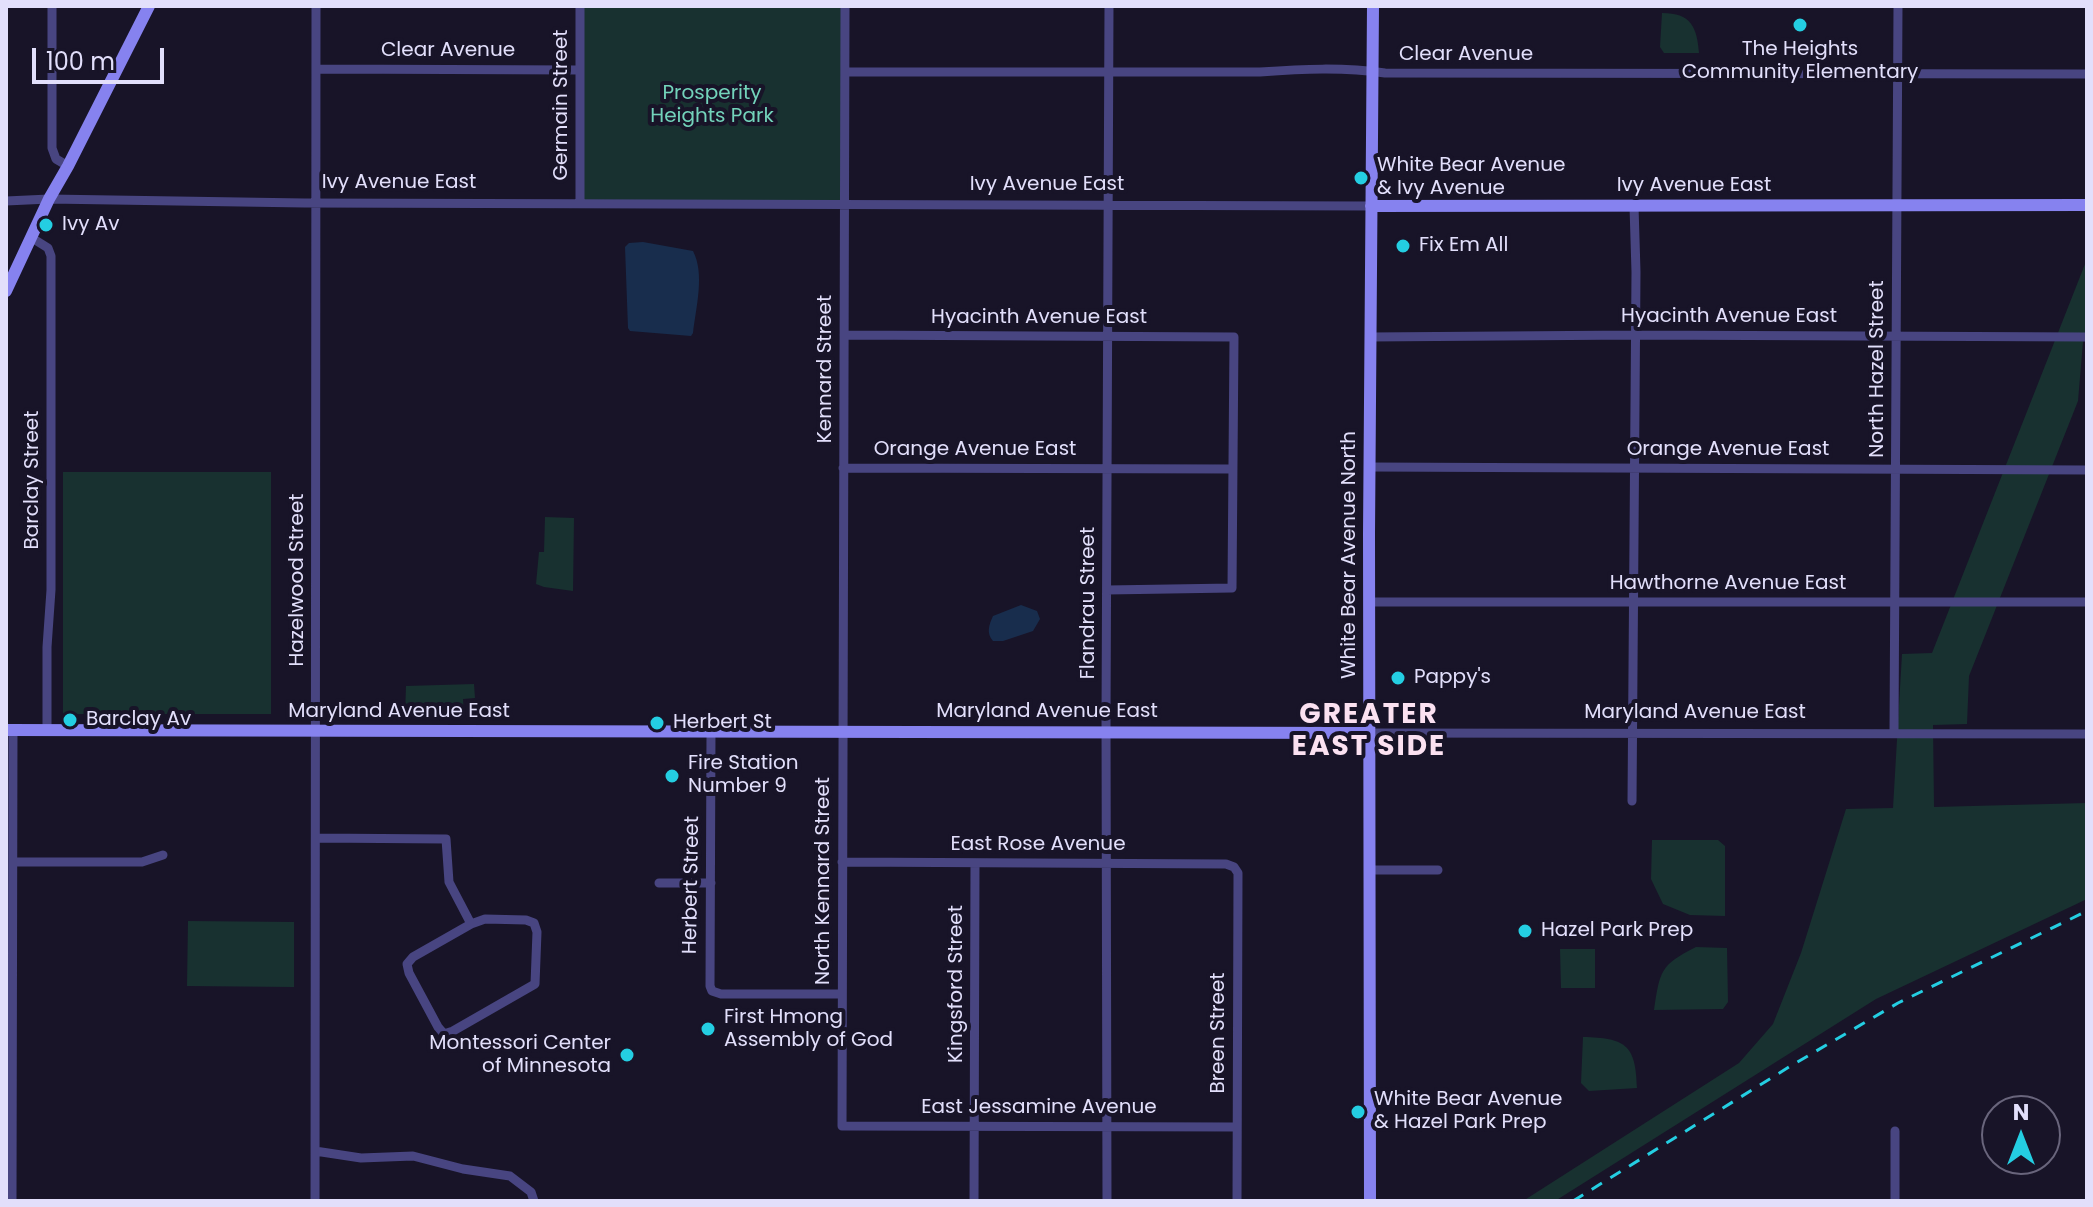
<!DOCTYPE html>
<html>
<head>
<meta charset="utf-8">
<style>
  body { margin:0 }
  #map { position:relative; width:2093px; height:1207px; overflow:hidden; background:#181428; font-family:Poppins,sans-serif }
  canvas { display:block }
  .frame { position:absolute; inset:0; border:8px solid #e2dffb; pointer-events:none }
  .north { position:absolute; left:1981px; top:1095px; width:80px; height:80px; box-sizing:border-box; background:#181428; border:2px solid #69657c; border-radius:50%; rotate:0deg; font-size:22px; font-weight:700; line-height:32px; text-align:center; color:#e2dffb }
  .north::after { content:''; display:block; margin:auto; width:28px; height:36px; background:#24cee2; clip-path:polygon(50% 0,100% 100%,50% 72%,0 100%) }
  .scale { position:absolute; left:32px; top:48px; width:132px; height:36px; box-sizing:border-box; border:4px solid #e2dffb; border-top:0; padding-left:10px; font-size:24px; line-height:28px; white-space:nowrap; color:#e2dffb; -webkit-text-stroke:6px #181428; paint-order:stroke }
</style>
</head>
<body>
<div id="map">
<canvas width="2093" height="1207"></canvas>
<div class="frame"></div>
<div class="north">N</div>
<div class="scale">100 m</div>
</div>
<script>
const g = document.querySelector('canvas').getContext('2d');
g.lineJoin = 'round';
function fill(path, color) { g.fillStyle = color; g.fill(path, 'evenodd'); }
function strokePath(path, color, width, dash) { g.strokeStyle = color; g.lineWidth = width; g.lineCap = dash ? 'butt' : 'round'; g.setLineDash(dash || []); g.stroke(path); }
function drawText(font, color, halo, rows, align = 'center') {
  g.font = font + ' Poppins,sans-serif'; g.lineWidth = 8; g.setLineDash([]); g.textBaseline = 'middle'; g.strokeStyle = halo; g.fillStyle = color; for (const [text, x, y, turn = 0] of rows) {
    g.save(); g.translate(x, y); g.rotate((+turn || 0) * Math.PI / 180); g.textAlign = isNaN(turn) ? turn : align; if (halo) g.strokeText(text, 0, 0); g.fillText(text, 0, 0); g.restore();
  }
}
const green = new Path2D(`
  M580 6H845L844 204 580 203Z
  M1662 13C1691 13 1697 27 1699 53H1664L1660 47Z
  M2087 259V335L2083 342 2078 401 1969 676 1967 724 1933 725 1934 807 2087 803V899L1876 999 1555 1201H1523L1739 1063 1773 1024 1801 953 1846 809 1893 808 1902 654 1932 653Z
  M63 472H271V714H63Z
  M545 517 574 518 573 591 544 587 536 584 539 552H544Z
  M474 684 475 698 463 699 464 715 405 716 406 686Z
  M1652 840H1718L1725 846V916L1690 915 1663 904 1651 879Z
  M188 921 294 922V987L187 986Z
  M1696 947 1727 948 1728 1002 1723 1009 1654 1010C1660 971 1660 965 1696 947Z
  M1560 949H1595V988H1561Z
  M1583 1037C1625 1038 1636 1044 1637 1088L1589 1091 1581 1083Z`);
const water = new Path2D(`
  M643 242 693 251C705 274 696 307 693 333L691 336 630 331 628 328 625 247 629 243Z
  M1021 605 1037 611 1040 619 1033 631 1003 641H993C986 633 989 625 993 616Z`);
const street = new Path2D(`
  M52 6V148L56 159 68 166
  M845 6 842 1126 1236 1127
  M316 69 580 70
  M845 72H1260C1302 69 1343 67 1385 73L2087 74
  M6 201 49 199 305 203 1371 206
  M580 203V6
  M32 238 48 248 51 256V590L47 647V730
  M844 335 1234 337 1232 588 1107 590
  M1370 337 1636 335 2087 337
  M1369 467 2087 470
  M843 468 1232 469
  M1369 602H2087
  M711 732 710 986 712 991 721 994H842
  M1894 732 1898 6
  M1369 733 2087 734
  M1632 801 1636 272 1634 206
  M316 838 446 839 449 882 471 924
  M13 862H142L163 855
  M842 862 1226 864 1234 867 1238 873 1237 1201
  M1369 870H1438
  M659 883H711
  M485 919 526 920 534 923 537 932 535 984 453 1031 444 1034 438 1027 409 973 407 964 413 957 471 924Z
  M1895 1131V1201
  M315 1151 361 1158 413 1156 463 1169 510 1176 531 1192 534 1201
  M12 1201 13 730
  M315 1201 316 6
  M974 1201 975 863
  M1107 1201 1106 716 1109 6`);
const secondary = new Path2D(`
  M1371 206 2087 205
  M6 291 49 199 68 166 149 6
  M6 730 1369 733
  M1370 1201 1369 533 1373 6`);
const rail = new Path2D(`
  M1573 1201 1789 1067 1898 1003 2087 911`);
const markers = [
  [1800,25,8,"#24cee2"],
  [1361,178,8,"#24cee2"],
  [46,225,8,"#24cee2"],
  [1403,246,8,"#24cee2"],
  [1398,678,8,"#24cee2"],
  [70,720,8,"#24cee2"],
  [657,723,8,"#24cee2"],
  [672,776,8,"#24cee2"],
  [1525,931,8,"#24cee2"],
  [708,1029,8,"#24cee2"],
  [627,1055,8,"#24cee2"],
  [1358,1112,8,"#24cee2"]
];
const poiNames = [
  ["The Heights",1800,50,"center"],
  ["Community Elementary",1800,73,"center"],
  ["White Bear Avenue",1377,166],
  ["& Ivy Avenue",1377,189],
  ["Ivy Av",62,225],
  ["Fix Em All",1419,246],
  ["Pappy's",1414,678],
  ["Barclay Av",86,720],
  ["Herbert St",673,723],
  ["Fire Station",688,764],
  ["Number 9",688,787],
  ["Hazel Park Prep",1541,931],
  ["First Hmong",724,1018],
  ["Assembly of God",724,1041],
  ["Montessori Center",611,1044,"right"],
  ["of Minnesota",611,1067,"right"],
  ["White Bear Avenue",1374,1100],
  ["& Hazel Park Prep",1374,1123]
];
const streetNames = [
  ["Clear Avenue",448,51],
  ["Clear Avenue",1466,55],
  ["Germain Street",562,105,-90],
  ["Ivy Avenue East",399,183],
  ["Ivy Avenue East",1047,185],
  ["Ivy Avenue East",1694,186],
  ["Hyacinth Avenue East",1729,317],
  ["Hyacinth Avenue East",1039,318],
  ["Kennard Street",826,369,-90],
  ["North Hazel Street",1878,369,-90],
  ["Orange Avenue East",975,450],
  ["Orange Avenue East",1728,450],
  ["Barclay Street",33,480,-90],
  ["White Bear Avenue North",1350,555,-90],
  ["Hazelwood Street",298,580,-90],
  ["Hawthorne Avenue East",1728,584],
  ["Flandrau Street",1089,603,-90],
  ["Maryland Avenue East",399,712],
  ["Maryland Avenue East",1047,712],
  ["Maryland Avenue East",1695,713],
  ["East Rose Avenue",1038,845],
  ["North Kennard Street",824,881,-90],
  ["Herbert Street",692,885,-89],
  ["Kingsford Street",957,984,-90],
  ["Breen Street",1219,1033,-90],
  ["East Jessamine Avenue",1039,1108]
];
const parkNames = [
  ["Prosperity",712,94],
  ["Heights Park",712,117]
];
const districtNames = [
  ["GREATER",1369,716],
  ["EAST SIDE",1369,748]
];
fill(green, '#183130');
fill(water, '#182d4d');
strokePath(street, '#484581', 9);
strokePath(secondary, '#8682ef', 12);
strokePath(rail, '#24cee2', 3, [12, 10]);
for (const [x, y, r, color] of markers) { const dot = new Path2D(); dot.arc(x, y, r, 0, 2 * Math.PI); g.fillStyle = color; g.fill(dot); strokePath(dot, '#181428', 3); }
drawText('20px', '#e2dffb', '#181428', poiNames, 'left');
drawText('20px', '#e2dffb', '#181428', streetNames);
drawText('20px', '#73d3bb', '#181428', parkNames);
g.letterSpacing = '2px';
drawText('bold 28px', '#fbe1f1', '#181428', districtNames);
g.letterSpacing = '0px';
</script>
</body>
</html>
